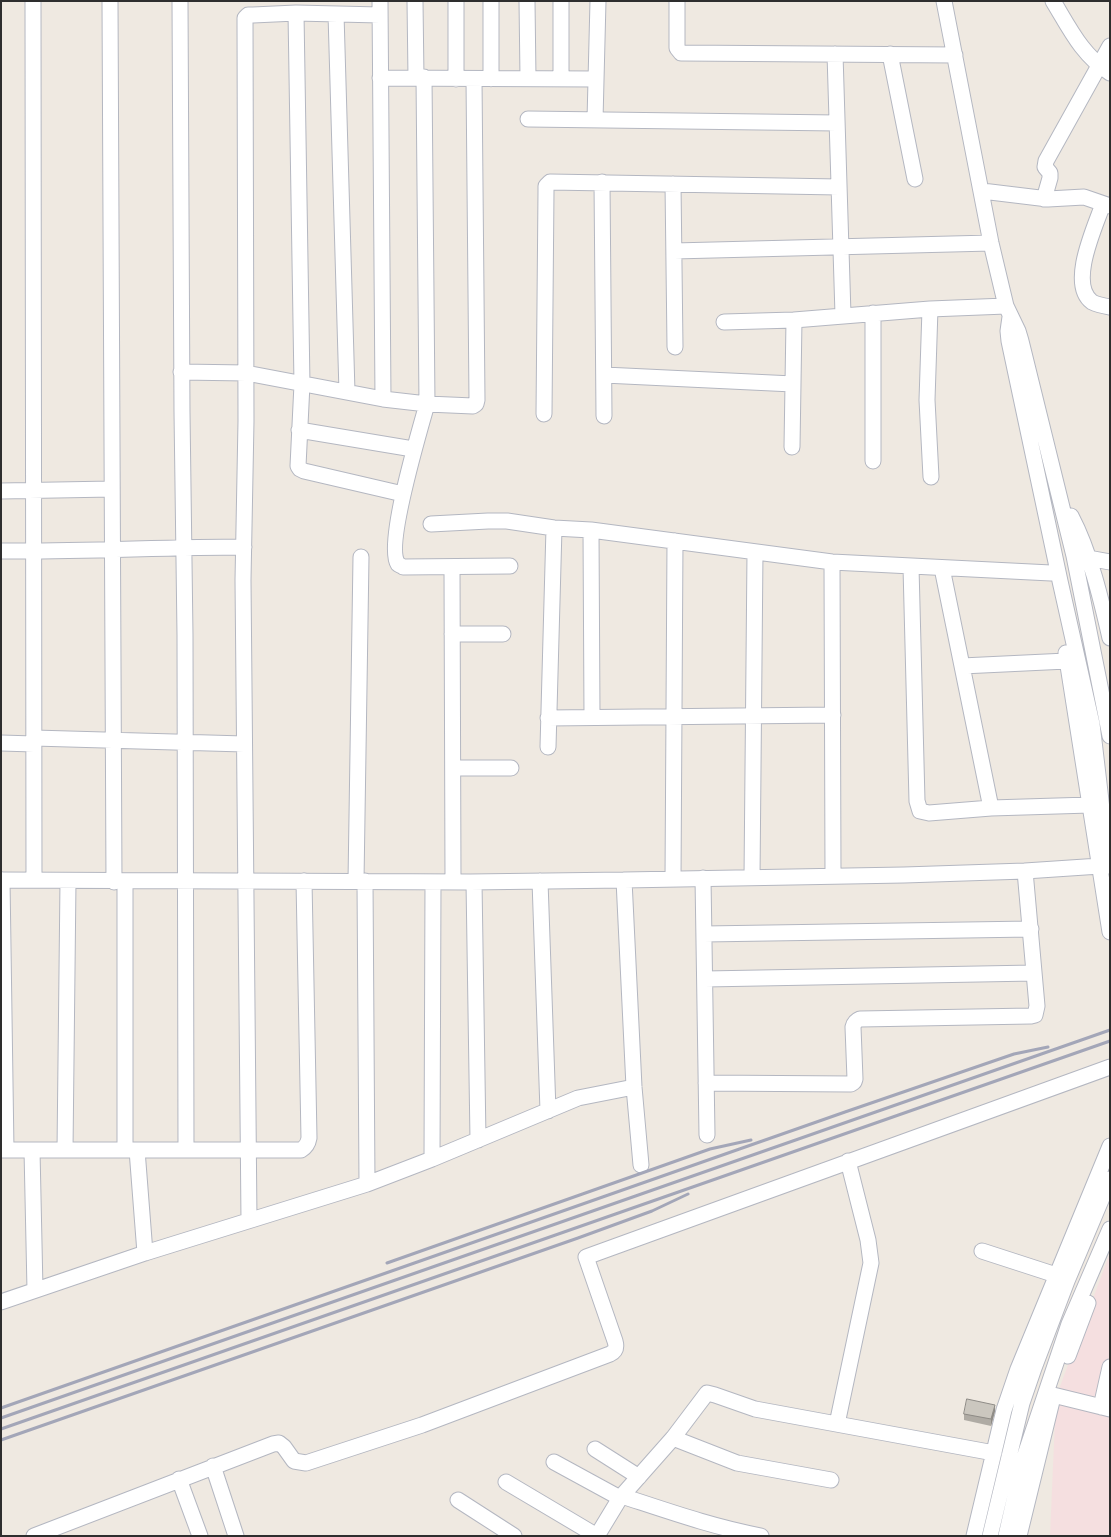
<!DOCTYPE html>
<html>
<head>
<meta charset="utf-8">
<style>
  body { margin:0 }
  #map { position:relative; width:1111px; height:1537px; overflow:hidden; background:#efe9e1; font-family:Jost,sans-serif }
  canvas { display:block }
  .frame { position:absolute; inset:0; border:2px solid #2e2e2e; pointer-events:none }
</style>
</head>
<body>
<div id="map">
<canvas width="1111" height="1537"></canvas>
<div class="frame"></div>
</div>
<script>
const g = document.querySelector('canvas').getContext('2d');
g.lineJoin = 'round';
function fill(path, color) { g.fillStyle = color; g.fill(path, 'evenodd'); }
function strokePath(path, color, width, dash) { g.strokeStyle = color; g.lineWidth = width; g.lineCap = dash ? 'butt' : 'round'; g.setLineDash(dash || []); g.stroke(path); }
const medical = new Path2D(`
  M1110 1253V1536H1050L1056 1397Z`);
const minor = new Path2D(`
  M33 1 34 880
  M110 1 114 882
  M180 1 182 412 185 635 186 1150
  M380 1 383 399
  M415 1 416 78
  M456 1V79
  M491 1V79
  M527 1 528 78
  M561 1V79
  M677 1V48L681 53 955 55
  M944 1 991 243 1006 306 1018 331 1021 341 1074 556 1110 736
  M1053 1C1070 29 1082 55 1110 73
  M296 13 302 384 298 466 300 469 304 471 403 494
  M336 14 347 392
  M835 54 843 315
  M890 54 915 179
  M424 77 427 404C420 429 385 546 398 564 399 565 402 566 403 567L510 566
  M380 78 596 79
  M528 119 837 123
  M595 120 598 1
  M602 182 604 416
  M673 184 675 347
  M982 191 1048 199 1084 197 1110 206
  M1044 199 1050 178V173L1045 167 1046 161 1110 46
  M1103 204C1095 227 1068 284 1092 302 1098 305 1104 306 1110 307
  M674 251 991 243
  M930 309 927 400 931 477
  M1010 317 1008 331 1009 341 1060 581 1092 724 1108 860 1110 866
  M724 322 794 320
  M181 372 246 373 383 399 427 404 473 406 476 404 477 400 474 79
  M604 375 793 384
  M544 414 546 191V186L550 182 839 187
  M299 430 413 449
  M792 447 794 320 930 309 1006 306
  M873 461V313
  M1 491 112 489
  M1071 516C1090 552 1101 599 1110 638
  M431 524 488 521H507L554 528 591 530 832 562 1051 573
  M591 530 592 717
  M1 551C82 552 163 547 244 547
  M1088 558 1110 562
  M832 562 833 876
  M452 567 453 882
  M911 567 917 801 920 811 929 813 991 808 1090 805
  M942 568 991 808
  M452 634H503
  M1066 653 1110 932
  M962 666 1067 661
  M548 718 833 715
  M34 738 244 744
  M1 743 34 744
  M548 747 554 528
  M453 768H511
  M752 877 755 552
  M703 878 707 1135
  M673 879 675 541
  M1 880 470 882 624 880 904 875 1025 871 1100 866
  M2 880 6 1150
  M624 880 634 1087 641 1165
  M356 881 361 557
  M365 881 367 1184
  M540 881 548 1111
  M125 882V1150
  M474 882 478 1140
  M704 934 1031 929
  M705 979 1034 973
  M706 1083 851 1084 854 1082 855 1079 853 1027C854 1023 855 1021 860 1019L1031 1016 1035 1015 1037 1006 1025 871
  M1 1150H301C306 1147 308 1144 309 1138L304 881
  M32 1150 35 1290
  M65 1150 68 881
  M137 1150 145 1253
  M432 1159 433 882
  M249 1220 243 580 246 421 245 18 248 15H253L296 13 380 15
  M982 1251 1056 1275
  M1 1302 145 1253 367 1184 432 1159 578 1098 634 1087
  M1068 1356 1088 1303
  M1053 1395 1110 1409
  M1101 1407 1110 1367
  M837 1424 871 1263 868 1240 848 1161
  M673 1438 737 1463 831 1480
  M595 1449 639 1477
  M554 1462 620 1498
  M213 1466 236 1536
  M179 1479 200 1536
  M506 1482 597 1536
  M622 1496C668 1511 713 1527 761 1536
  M458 1500 514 1536
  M34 1536 273 1444 279 1443 284 1447 294 1461 306 1463 422 1425 610 1354C616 1351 617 1348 615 1341L586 1257 1110 1067
  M597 1536 620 1498 673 1438 707 1393 715 1395 755 1409 994 1453
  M974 1536 1004 1410 1018 1369 1110 1146
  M990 1536 1022 1403 1034 1368 1067 1281 1110 1179
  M1006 1536 1023 1461 1069 1324 1110 1229
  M1019 1536 1052 1401`);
const rail = new Path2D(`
  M387 1263 710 1149 751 1140
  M1 1408 845 1112 1014 1054 1048 1047
  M1 1418 1110 1030
  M1 1429 1110 1041
  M1 1440 578 1238 652 1211 688 1194`);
const wall = new Path2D(`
  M995 1411 991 1426 964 1420V1414Z`);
const shadedWall = new Path2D(`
  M995 1405V1411L991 1426V1419Z`);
const building = new Path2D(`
  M967 1399 995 1405 991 1419 964 1414Z`);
fill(medical, '#f5dfe0');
strokePath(minor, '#b4b7c1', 17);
strokePath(minor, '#fff', 15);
strokePath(rail, '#a3a6b8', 3);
fill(wall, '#afaba4');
fill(shadedWall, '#8e8b86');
fill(building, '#cbc7bf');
strokePath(building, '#8e8b86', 1);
</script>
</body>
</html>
